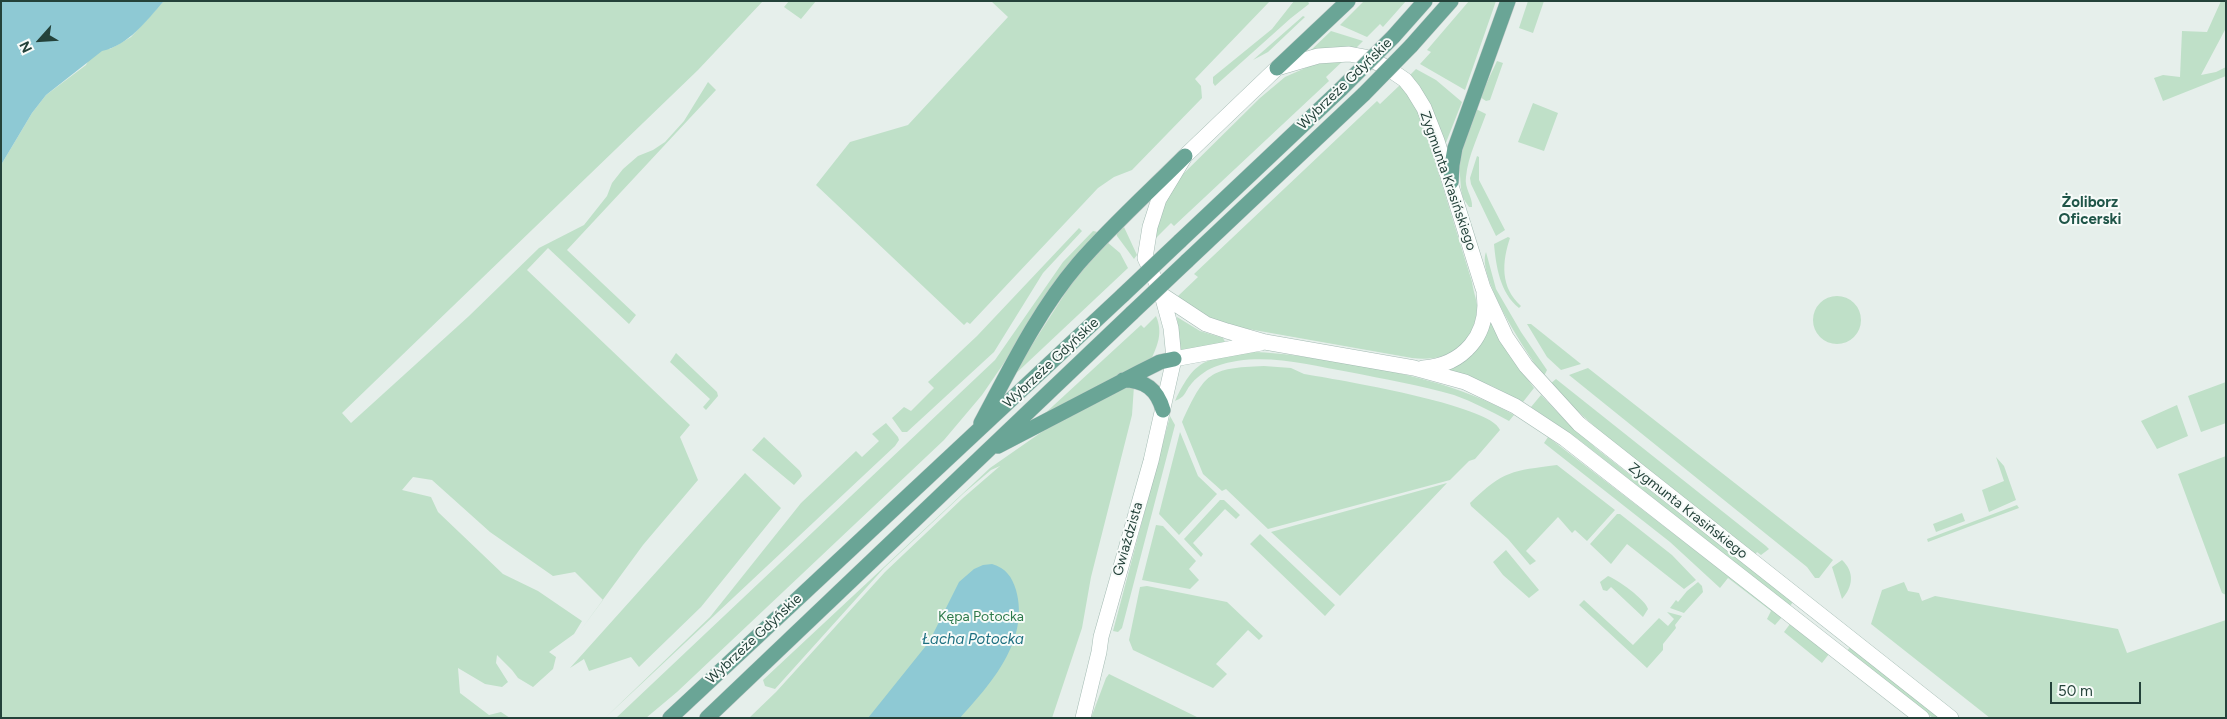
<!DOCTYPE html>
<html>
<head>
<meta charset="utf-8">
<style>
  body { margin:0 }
  #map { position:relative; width:2227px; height:719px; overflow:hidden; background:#e6efeb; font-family:Figtree,sans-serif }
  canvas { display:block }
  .frame { position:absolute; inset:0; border:2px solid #24423a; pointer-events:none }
  .north { position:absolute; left:15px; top:15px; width:50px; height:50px; -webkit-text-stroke:4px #f7fbf9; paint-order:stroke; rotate:244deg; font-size:14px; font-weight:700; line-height:20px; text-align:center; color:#24423a }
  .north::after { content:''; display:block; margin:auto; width:18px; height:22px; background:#24423a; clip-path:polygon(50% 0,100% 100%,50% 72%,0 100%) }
  .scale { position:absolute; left:2050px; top:682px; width:91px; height:22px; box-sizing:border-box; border:2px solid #24423a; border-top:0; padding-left:6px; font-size:15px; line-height:18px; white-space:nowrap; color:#24423a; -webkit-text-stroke:4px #f7fbf9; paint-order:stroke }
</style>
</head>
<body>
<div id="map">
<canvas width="2227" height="719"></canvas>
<div class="frame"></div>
<div class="north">N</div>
<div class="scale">50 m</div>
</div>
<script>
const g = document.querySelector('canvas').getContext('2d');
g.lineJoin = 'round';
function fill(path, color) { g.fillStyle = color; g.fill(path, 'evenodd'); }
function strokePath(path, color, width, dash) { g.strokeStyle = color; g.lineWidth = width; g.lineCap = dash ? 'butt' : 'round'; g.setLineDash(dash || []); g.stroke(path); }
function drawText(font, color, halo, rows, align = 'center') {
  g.font = font + ' Figtree,sans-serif'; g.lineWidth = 4; g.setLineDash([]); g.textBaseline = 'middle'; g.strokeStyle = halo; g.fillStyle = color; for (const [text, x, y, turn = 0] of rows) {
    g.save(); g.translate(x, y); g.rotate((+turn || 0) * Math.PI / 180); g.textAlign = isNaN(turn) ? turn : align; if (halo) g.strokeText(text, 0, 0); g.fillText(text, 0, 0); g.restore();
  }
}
const green = new Path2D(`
  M164 1H763L698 70 342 413 351 423 469 316 539 248 584 225 607 196 612 183 623 169 638 156 653 150 665 142 684 121 708 82 716 90 567 250 636 315 629 324 548 248 527 270 690 425 680 437 698 480 643 545 580 631 603 600 575 572 553 576 490 532 432 480 413 477 402 490 431 497 438 512 503 574 538 591 582 621 574 634 549 652 556 657 553 669 533 687 518 678 512 670 497 655 496 663 508 682 502 687 485 684 458 668 460 693 489 715 501 712 510 718H1V165L32 113 46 95 86 65 98 41 110 49 131 37Z
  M789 1H816L801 19 784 7Z
  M991 1H1270L1195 79 1201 86 1202 98 1132 170 1114 177 1098 188 970 324 967 322 964 325 816 185 850 142 908 125 1008 17Z
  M1294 1H1308L1309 4 1291 18 1215 86 1213 83V77L1272 29Z
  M1364 1H1406L1383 27 1380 24 1367 37 1340 25Z
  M1469 1H1496L1465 90 1420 64 1431 52 1427 50Z
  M1528 1H1544L1533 33 1519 28Z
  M2221 1H2226V28L2201 75 2216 72 2226 67V76L2163 101 2154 78 2163 75 2180 77 2182 31 2207 32Z
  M1303 16 1305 17 1268 52 1253 60Z
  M1331 31 1363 41 1354 50 1310 51Z
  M1345 59 1326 77 1329 81 1174 226 1171 223 1154 240 1156 218 1173 184 1260 98 1285 77 1321 61Z
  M1497 61 1503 63 1490 100 1486 101 1480 97Z
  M1416 69 1436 80 1462 102 1445 145 1408 77Z
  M1400 85 1409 95 1421 116 1472 282C1473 290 1476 298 1477 305 1477 344 1448 363 1412 358L1237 327 1204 317 1177 297 1198 277 1194 274 1377 101 1380 104Z
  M1533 103 1558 113 1544 151 1518 142Z
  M1474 108 1486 114C1479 134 1468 156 1466 177 1464 188 1473 197 1472 207H1469L1463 198 1461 189 1459 162Z
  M1477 156 1479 157V180L1505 230 1496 236 1471 184 1470 178Z
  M1124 227 1137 255 1134 259 1117 236 1116 232Z
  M1079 228 1082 231 1043 273 994 352 907 432H902L892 418 904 407 911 411 934 388 928 382 977 336Z
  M1093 231 1098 232 1017 344 982 395 944 440 677 692 646 718H616L995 360 1063 262Z
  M1508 237 1510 238C1502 262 1500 287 1521 306L1519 308C1500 293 1496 266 1494 244Z
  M1107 242 1120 253 1128 268 1010 379 1075 278Z
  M1486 252 1496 289 1521 332 1547 370 1544 376C1528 356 1476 276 1486 252Z
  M1813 320a24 24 0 1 1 48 0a24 24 0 1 1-48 0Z
  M1156 316C1163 333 1158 344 1151 360L1041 417 1141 325 1144 328Z
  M1177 317 1200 331 1223 338 1225 342 1179 351Z
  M1490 317 1523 373 1534 388 1523 402 1492 386 1449 370Z
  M1527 324H1531L1581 364 1561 370 1547 357Z
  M1254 352C1284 353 1313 358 1342 363 1402 372 1460 385 1514 415L1509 421C1491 411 1473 402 1454 395 1420 385 1384 379 1349 372 1307 365 1260 351 1217 366 1208 369 1199 375 1192 383 1184 392 1187 396 1175 401 1197 355 1207 360 1254 352Z
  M676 353 717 392 718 396 706 410 703 407 710 399 670 362Z
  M1264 366 1291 368 1304 374C1334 379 1492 405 1500 430L1475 459 1469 461 1450 480 1268 529 1226 489 1222 491 1203 474 1182 422C1205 373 1208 368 1264 366Z
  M1588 368 1833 560 1819 578H1815L1807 567 1569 375Z
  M1556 379 1766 546 1769 549 1761 555 1757 552 1755 555C1686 500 1612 448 1550 384Z
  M2226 382V423L2201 432 2188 396Z
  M1134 386 1132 415 1091 577 1082 628 1052 718H749L776 692 885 572 963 498 1000 466 991 470 964 493 884 568 775 689 765 686 763 680 990 468 1046 429 1123 387Z
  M1541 395 1563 418 1597 449 1793 602 1790 606 1578 439 1531 407Z
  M2177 405 2188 436 2157 449 2141 421Z
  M1170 416 1175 425 1122 628 1118 632 1113 631Z
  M886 423 898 437 899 440 895 446 605 718 710 617 801 503 856 451 862 457 879 441 872 434Z
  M1180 432 1198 476 1217 494 1179 535 1159 514Z
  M764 437 800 471 802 476 794 485 752 450Z
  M1548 437 1782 617 1775 625 1767 619 1771 611 1728 578 1720 588 1670 542 1544 443Z
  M2226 456V595L2222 593 2178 474Z
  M1996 457 2004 466 2016 500 1989 512 1982 490 2004 481Z
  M1557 465 1615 510 1587 541 1575 530 1572 533 1558 517 1526 551 1536 561 1530 565 1508 539 1471 506 1470 503C1504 470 1512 471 1557 465Z
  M745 473 781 508 701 607 639 667 631 657 589 671 584 659 570 668Z
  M1447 483 1340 596 1271 532Z
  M1220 500H1224L1240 515 1236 519 1225 509 1193 543 1203 554 1201 557 1184 539Z
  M2017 505 2019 508 1928 542 1927 539Z
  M1962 513 1965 521 1936 532 1933 524Z
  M1617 514H1620L1672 555 1696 580 1684 589 1627 544 1611 564 1590 544Z
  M1156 525 1163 526 1196 561 1189 569 1199 580 1190 589 1142 580Z
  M1260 534 1335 605 1325 616 1250 544Z
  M1506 550 1539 590 1529 598 1503 575 1493 562Z
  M1842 560C1855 572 1853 587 1842 599L1832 567Z
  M1608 576C1617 579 1646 600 1648 609L1643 617 1611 587 1607 591 1603 590 1600 582Z
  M1698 582 1702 586 1703 592 1684 613 1670 608 1676 600 1678 602 1687 591Z
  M1904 582 1908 591 1919 593 1922 601 1935 596 2118 629 2127 653 2226 620V718H1990L1871 624 1882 590Z
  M1147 586 1227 602 1263 636 1259 640 1248 630 1216 664 1227 674 1213 688 1133 650 1129 640 1140 587Z
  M1584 600 1633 645 1659 618 1668 626 1674 619 1667 612 1682 616 1675 625 1676 628 1663 644V650L1647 668 1579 605Z
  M1790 624 1829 654 1822 663 1784 632Z
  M1850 647 1940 718H1933L1847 651Z
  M1109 674 1199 718H1091L1106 678Z`);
const water = new Path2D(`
  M1 1H164C146 21 129 45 102 51L46 95 32 113 1 165Z
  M992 564C1006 568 1012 577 1016 590 1030 640 991 684 960 718H868L929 642 959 582 974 569 983 565Z`);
const secondary = new Path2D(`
  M1162 295 1206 324 1227 331 1265 342 1414 368 1465 382 1515 406 1565 439 1922 718
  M1174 359 1261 343
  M1423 368C1463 365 1490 335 1484 294
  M1083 718 1099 652 1101 637 1151 461 1174 359 1171 328 1162 295 1145 258 1150 227 1159 199 1185 156 1277 68 1318 56 1349 54 1365 57 1386 67 1405 80 1413 90 1424 108 1437 141 1483 288 1506 337 1526 366 1579 424 1951 718`);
const primary = new Path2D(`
  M1393 37 1425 1
  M1411 46 1451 1
  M1277 68 1348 1
  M1451 182 1452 165 1455 148 1508 1
  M1180 241 1341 89
  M1187 261 1364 94
  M1123 380C1145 380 1157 389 1163 410
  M981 423C1010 369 1038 311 1078 264 1111 226 1149 192 1185 156
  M998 446 1140 372 1160 362 1174 359
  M670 718 1123 295
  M707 718 1132 313`);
const primaryBridge = new Path2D(`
  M1341 89 1393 37
  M1364 94 1411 46
  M1123 295 1180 241
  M1132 313 1187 261`);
const streetNames = [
  ["Wybrzeże Gdyńskie",1345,84,-44],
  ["Zygmunta Krasińskiego",1448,181,71],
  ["Wybrzeże Gdyńskie",1051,363,-43],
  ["Zygmunta Krasińskiego",1688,511,38],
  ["Gwiaździsta",1128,539,-74],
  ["Wybrzeże Gdyńskie",754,639,-43]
];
const parkNames = [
  ["Kępa Potocka",981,617]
];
const neighbourhoodNames = [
  ["Żoliborz",2090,203],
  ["Oficerski",2090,220]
];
const waterNames = [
  ["Łacha Potocka",973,640]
];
fill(green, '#bfe0c8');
fill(water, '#8ec9d4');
strokePath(secondary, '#a4bbb3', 16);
strokePath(primary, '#c2cac8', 16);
strokePath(secondary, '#fff', 15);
strokePath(primary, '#6aa596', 15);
strokePath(primaryBridge, '#c2cac8', 16, []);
strokePath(primaryBridge, '#6aa596', 15);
drawText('14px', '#24423a', '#f7fbf9', streetNames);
drawText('14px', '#2d7a4b', '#f7fbf9', parkNames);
drawText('bold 15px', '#1f5548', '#f7fbf9', neighbourhoodNames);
drawText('italic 15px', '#1c6f80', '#f7fbf9', waterNames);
</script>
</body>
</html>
